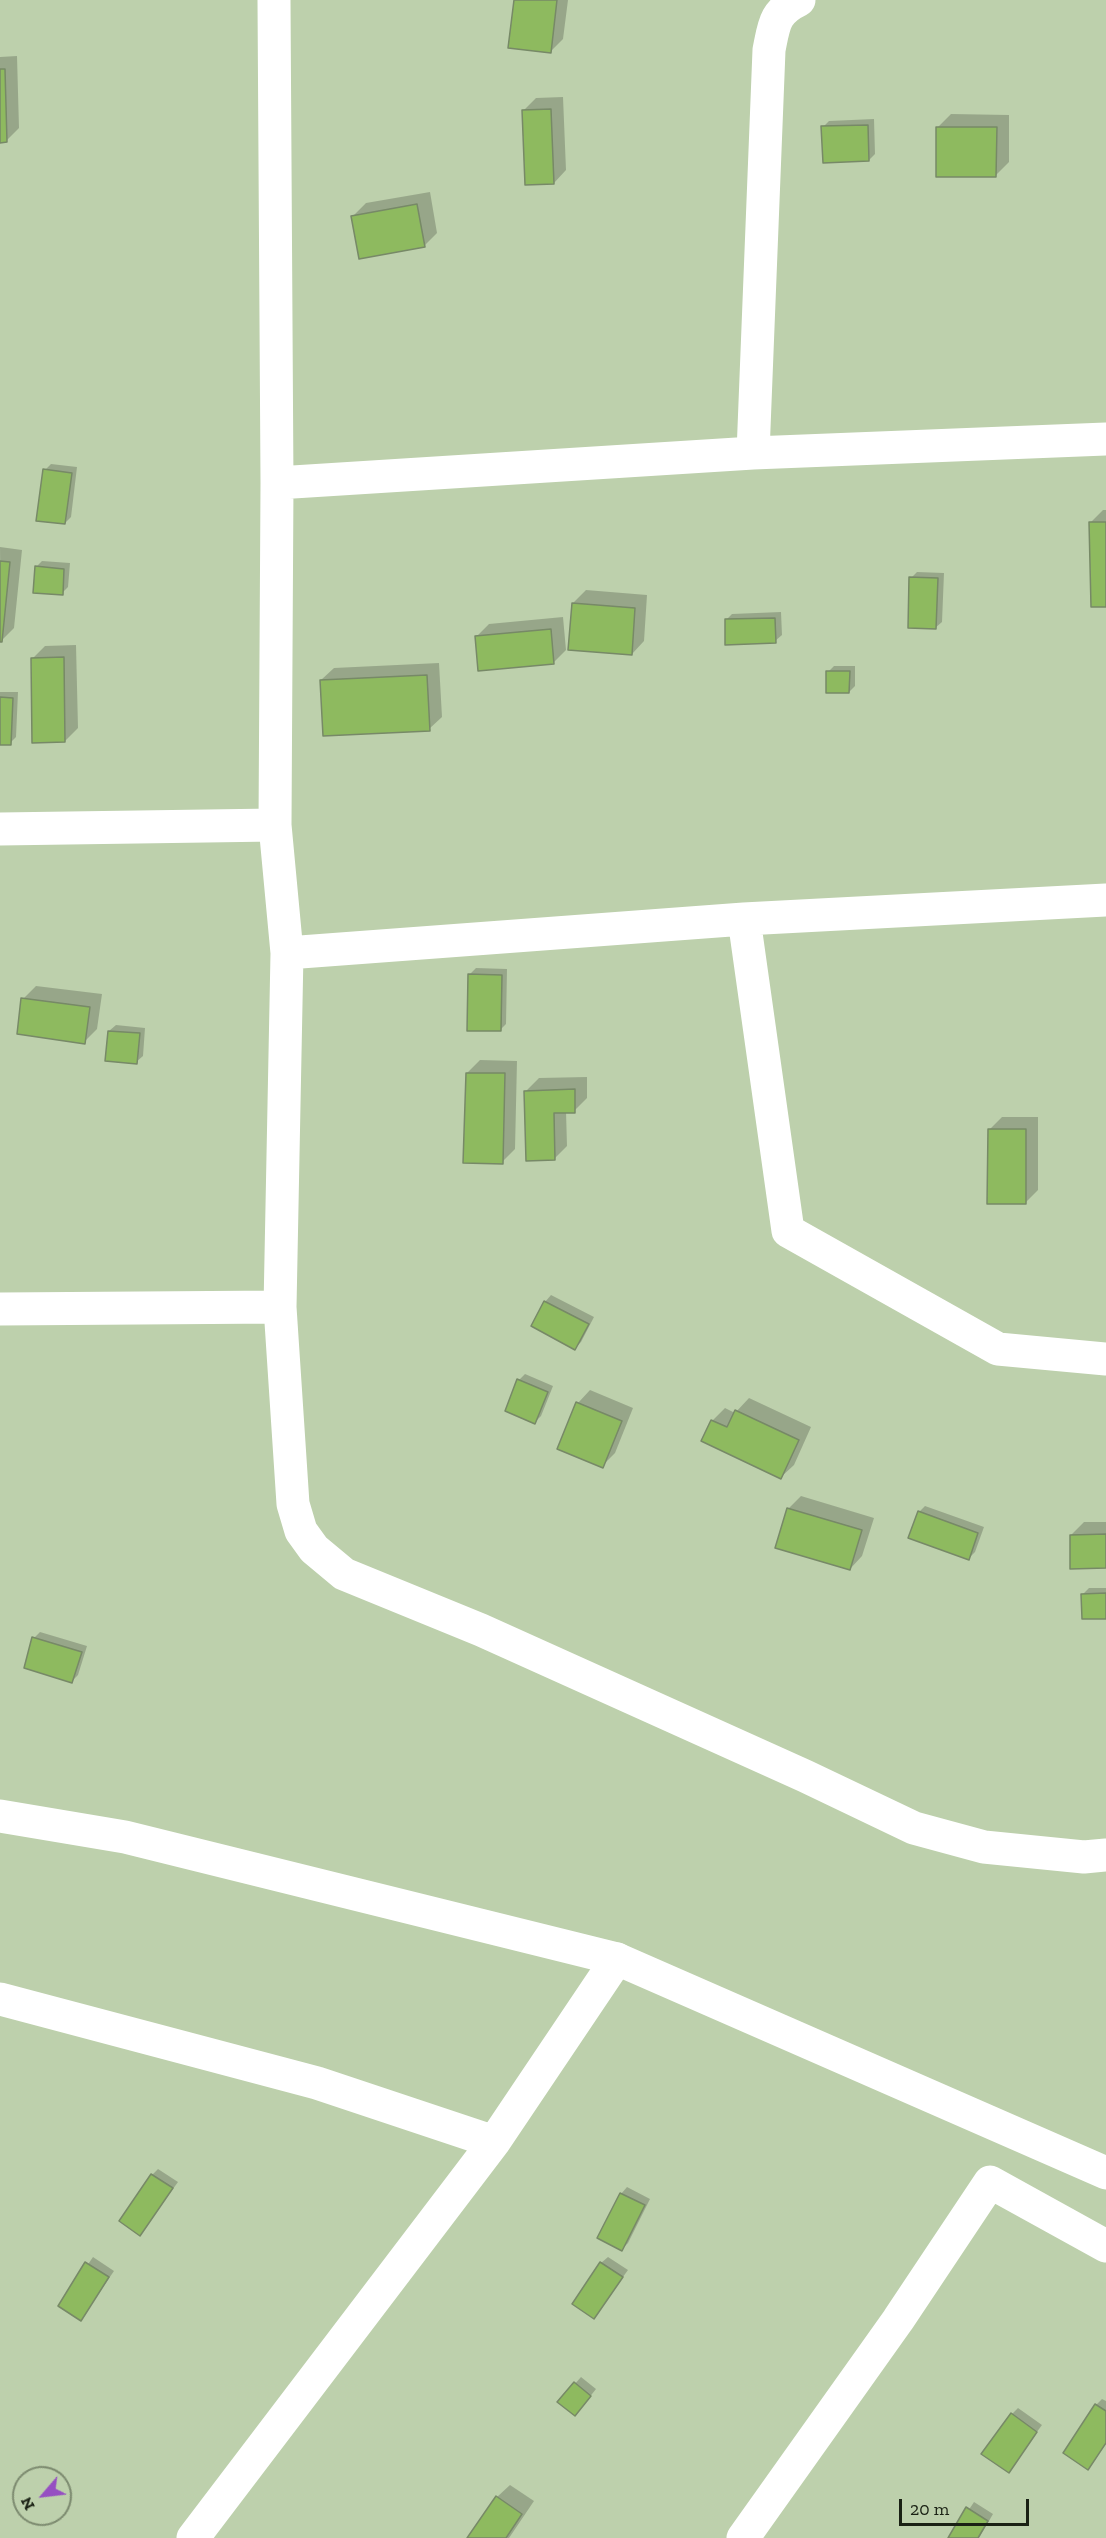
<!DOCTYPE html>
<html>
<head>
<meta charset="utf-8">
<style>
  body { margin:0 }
  #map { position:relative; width:1106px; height:2538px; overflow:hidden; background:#bdd0ac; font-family:"Zilla Slab",serif }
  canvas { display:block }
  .north { position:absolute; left:12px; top:2466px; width:60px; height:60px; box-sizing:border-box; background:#bdd0ac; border:2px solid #7c8a6f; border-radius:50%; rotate:242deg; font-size:16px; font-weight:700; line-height:24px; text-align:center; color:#1a2114 }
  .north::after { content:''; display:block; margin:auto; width:21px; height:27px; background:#964fc2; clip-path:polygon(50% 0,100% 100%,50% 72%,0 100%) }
  .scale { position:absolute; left:899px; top:2499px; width:130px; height:27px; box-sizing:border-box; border:3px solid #1a2114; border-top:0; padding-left:8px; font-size:18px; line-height:21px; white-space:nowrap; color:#1a2114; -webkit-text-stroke:4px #bdd0ac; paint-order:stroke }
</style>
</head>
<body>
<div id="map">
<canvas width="1106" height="2538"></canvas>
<div class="north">N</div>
<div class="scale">20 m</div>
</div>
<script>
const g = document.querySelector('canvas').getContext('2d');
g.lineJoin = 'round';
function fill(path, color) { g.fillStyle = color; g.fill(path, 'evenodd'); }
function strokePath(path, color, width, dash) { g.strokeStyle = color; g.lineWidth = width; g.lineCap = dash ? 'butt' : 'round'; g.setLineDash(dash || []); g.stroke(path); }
const shadow = new Path2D(`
  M515 0H568L563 39 550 52Z
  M17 56 19 128 6 141H0V57Z
  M563 97 566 170 554 183 523 111 536 98Z
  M951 114 1009 115V162L996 175 938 127Z
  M874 119 875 154 869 160 823 127 829 121Z
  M430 192 437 233 424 246 353 216 366 203Z
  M51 464 77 467 71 517 65 523 45 470Z
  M1103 510H1106V605L1090 523Z
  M0 547 22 550 14 628 1 641Z
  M42 561 70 563 68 587 62 593 36 567Z
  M917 572 944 573 942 622 935 628 911 578Z
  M586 590 647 595 644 641 632 654 573 603Z
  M781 612 782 635 775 641 726 620 732 614Z
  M563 617 566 650 553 663 476 637 489 624Z
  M76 645 78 728 65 741 33 658 45 646Z
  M439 663 442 717 429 729 321 680 334 668Z
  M834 666H855V686L849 692 828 672Z
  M0 692H18L16 737 10 743H0Z
  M476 968 507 969 506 1024 500 1030 469 975Z
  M36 986 102 994 97 1029 84 1042 23 999Z
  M116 1025 145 1028 143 1056 136 1062 109 1031Z
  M480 1060 517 1061 515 1149 502 1162 467 1073Z
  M587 1077V1098L574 1111H566L567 1146 554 1159 526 1091 539 1078Z
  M1002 1117H1038V1190L1025 1203 989 1130Z
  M551 1295 594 1317 581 1342 575 1348 533 1326 545 1302Z
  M525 1374 553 1386 541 1416 535 1422 519 1380Z
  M590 1390 633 1408 615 1453 602 1466 559 1449 578 1403Z
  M749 1398 811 1427 794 1465 781 1477 712 1421 725 1408 735 1413Z
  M801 1496 874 1518 862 1556 850 1569 788 1509Z
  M925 1506 984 1527 975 1552 969 1558 919 1512Z
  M1084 1522H1106V1567L1071 1535Z
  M1089 1588H1106V1617L1083 1594Z
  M40 1632 87 1646 78 1675 72 1681 34 1638Z
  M158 2169 178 2182 140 2234 152 2175Z
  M627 2187 650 2199 628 2243 622 2249 599 2238 621 2194Z
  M93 2257 114 2271 81 2319 60 2306Z
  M608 2257 628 2270 594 2317 601 2263Z
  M581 2377 596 2389 581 2408 559 2402Z
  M1102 2399 1106 2401V2444L1088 2468 1096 2405Z
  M1018 2408 1042 2425 1008 2471 1012 2414Z
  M510 2485 534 2501 509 2538H469L497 2497Z
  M974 2502 993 2514 979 2538H950Z`);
const building = new Path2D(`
  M514 0H557L551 53 508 48Z
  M0 69H5L7 142 0 143Z
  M551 109 554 184 525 185 522 110Z
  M868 125 869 161 823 163 821 126Z
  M936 127H997L996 177H936Z
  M417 204 425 247 359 259 351 216Z
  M43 469 72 473 65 524 36 521Z
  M1089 522H1106V607H1091Z
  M0 561 10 562 2 642H0Z
  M35 566 64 569 63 595 33 593Z
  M909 577 938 578 936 629 908 628Z
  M572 603 635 608 632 655 568 650Z
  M775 618 776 643 725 645V619Z
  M551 629 554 664 478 671 475 636Z
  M64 657 65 742 32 743 31 658Z
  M826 671H850L849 693H826Z
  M427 675 430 731 323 736 320 680Z
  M0 697 13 698 11 745H0Z
  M468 974 502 975 501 1031H467Z
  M21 998 90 1007 85 1044 17 1034Z
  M108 1031 140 1033 137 1064 105 1061Z
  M466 1073H505L503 1164 463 1163Z
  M575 1089V1113H554L555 1160 526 1161 524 1091Z
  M988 1129H1026V1204H987Z
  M544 1301 589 1324 575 1350 531 1326Z
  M517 1379 548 1392 535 1424 505 1411Z
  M576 1402 622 1421 603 1468 557 1449Z
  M735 1410 799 1440 781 1479 701 1441 711 1420 727 1427Z
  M787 1508 862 1530 850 1570 775 1548Z
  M918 1511 978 1533 969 1560 908 1538Z
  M1106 1534V1568L1070 1569V1535Z
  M1106 1593V1619H1082L1081 1594Z
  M32 1637 82 1652 72 1683 24 1668Z
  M151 2174 173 2188 140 2236 119 2221Z
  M620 2193 645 2205 622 2251 597 2238Z
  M85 2262 109 2277 81 2321 58 2306Z
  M600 2262 623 2277 594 2319 572 2304Z
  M574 2382 591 2396 575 2416 557 2402Z
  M1095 2404 1106 2411V2443L1088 2470 1063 2453Z
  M1011 2413 1037 2432 1009 2473 981 2454Z
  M496 2496 522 2514 506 2538H467Z
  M966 2507 988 2521 978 2538H948Z`);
const minor = new Path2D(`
  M274 0 277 483 275 825 287 953 280 1307 293 1504 301 1531 314 1549 344 1574 481 1630 805 1776 914 1828 984 1847 1084 1857 1106 1855
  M753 453 769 50C774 25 774 12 799 0
  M277 483 753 453 1106 439
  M0 829 275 825
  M744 919 788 1231 998 1349 1106 1359
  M287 953 744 919 1106 900
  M0 1309 280 1307
  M0 1999 317 2083 494 2142
  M193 2538 494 2142 617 1959
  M743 2538 898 2320 990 2182 1106 2246`);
const tertiary = new Path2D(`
  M0 1816 125 1837 617 1959 1106 2173`);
fill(shadow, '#0003');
fill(building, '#8eba5f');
strokePath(building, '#778967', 1.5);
strokePath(minor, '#fff', 33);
strokePath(tertiary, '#fff', 33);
</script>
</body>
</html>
